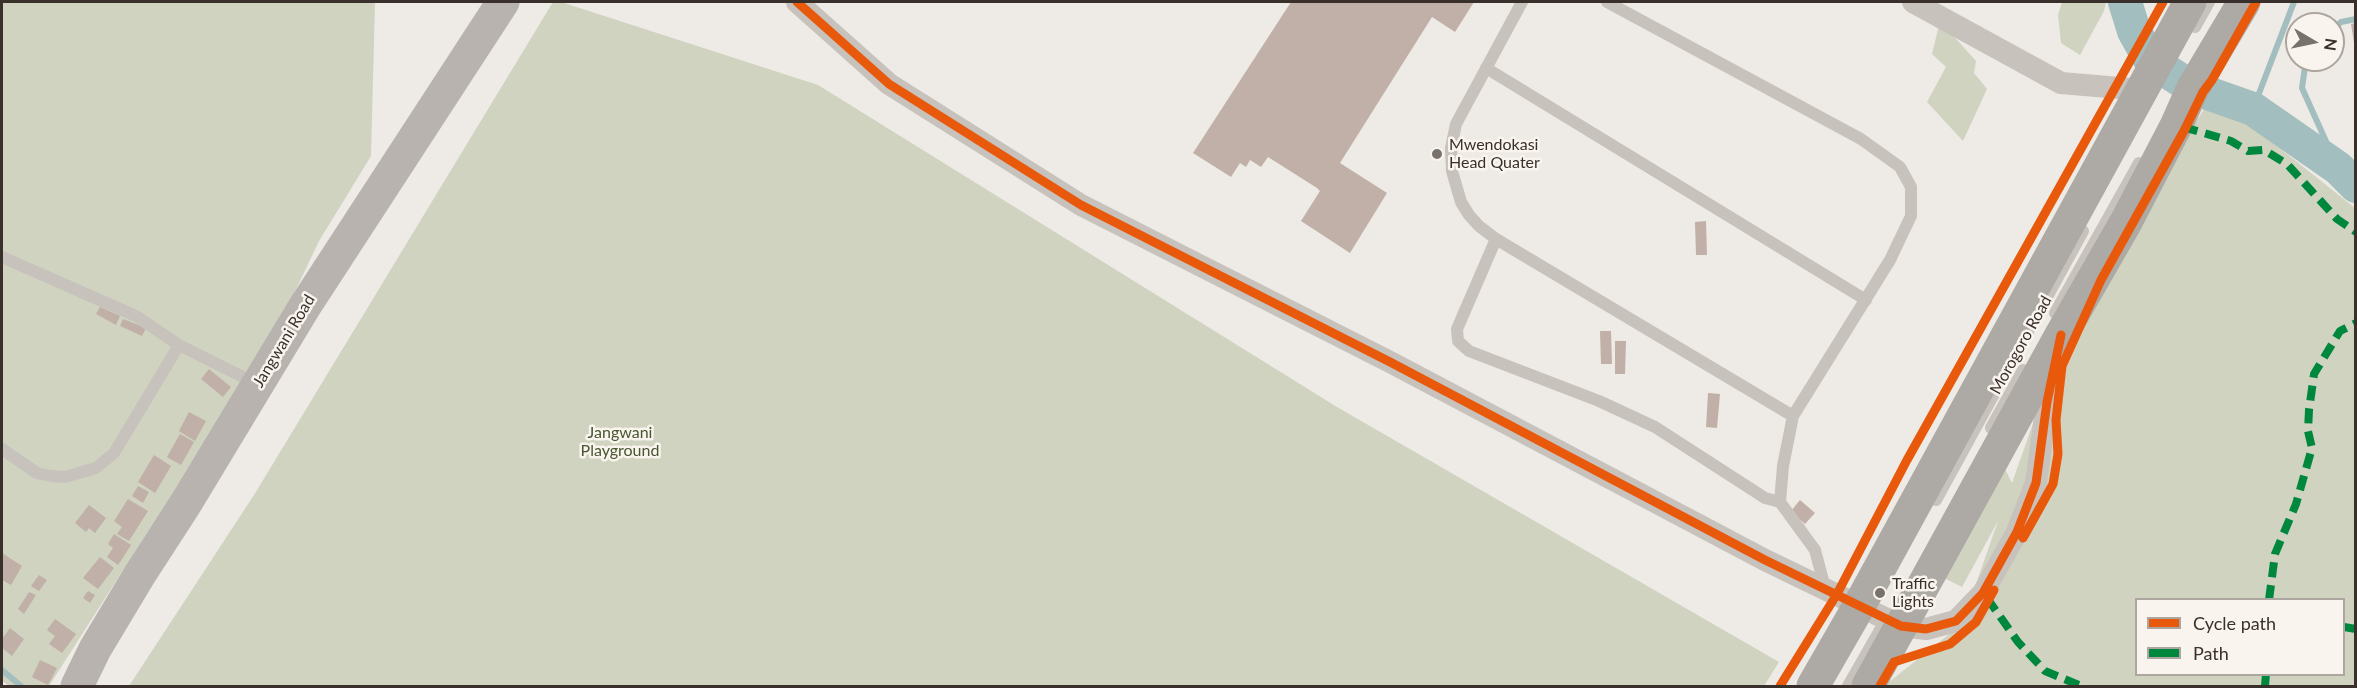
<!DOCTYPE html>
<html>
<head>
<meta charset="utf-8">
<style>
  body { margin:0 }
  #map { position:relative; width:2357px; height:688px; overflow:hidden; background:#eeeae5; font-family:Lato,sans-serif }
  canvas { display:block }
  .frame { position:absolute; inset:0; border:3px solid #39302b; pointer-events:none }
  .legend { position:absolute; left:2135px; top:598px; width:210px; height:78px; box-sizing:border-box; background:#faf4ee; border:2px solid #ada6a0; margin:0; padding:8px 10px; list-style:none; font-size:18px; color:#39302b }
  .legend li { display:flex; align-items:center; gap:12px; height:30px }
  .legend b { width:30px; border:2px solid #ada6a0 }
  .north { position:absolute; left:2285px; top:12px; width:60px; height:60px; box-sizing:border-box; background:#faf4ee; border:2px solid #ada6a0; border-radius:50%; rotate:99deg; font-size:16px; font-weight:700; line-height:24px; text-align:center; color:#39302b }
  .north::after { content:''; display:block; margin:auto; width:21px; height:27px; background:#78716c; clip-path:polygon(50% 0,100% 100%,50% 72%,0 100%) }
</style>
</head>
<body>
<div id="map">
<canvas width="2357" height="688"></canvas>
<div class="frame"></div>
<ul class="legend">
<li><b style="height:8px;background:#e8590c"></b>Cycle path</li>
<li><b style="height:8px;background:#00873e"></b>Path</li>
</ul>
<div class="north">N</div>
</div>
<script>
const g = document.querySelector('canvas').getContext('2d');
g.lineJoin = 'round';
function fill(path, color) { g.fillStyle = color; g.fill(path, 'evenodd'); }
function strokePath(path, color, width, dash) { g.strokeStyle = color; g.lineWidth = width; g.lineCap = dash ? 'butt' : 'round'; g.setLineDash(dash || []); g.stroke(path); }
function drawText(font, color, halo, rows, align = 'center') {
  g.font = font + ' Lato,sans-serif'; g.lineWidth = 5; g.setLineDash([]); g.textBaseline = 'middle'; g.strokeStyle = halo; g.fillStyle = color; for (const [text, x, y, turn = 0] of rows) {
    g.save(); g.translate(x, y); g.rotate((+turn || 0) * Math.PI / 180); g.textAlign = isNaN(turn) ? turn : align; if (halo) g.strokeText(text, 0, 0); g.fillText(text, 0, 0); g.restore();
  }
}
const green = new Path2D(`
  M2 2H375L371 156 319 241 280 323 260 373 148 531 49 686H9L2 681Z
  M553 2H561L818 85 1337 407 1779 662 1764 686H129L254 495Z
  M2062 2H2106L2104 11 2080 55 2061 43 2058 15Z
  M1940 21 1976 61 1974 73 1987 89 1963 141 1927 102 1946 67 1932 54Z
  M2213 95 2355 208V686H1884L1962 624 1998 521 1962 587 1936 574 2002 463 2012 483 2069 321ZM2136 600H2344V674H2136Z`);
const stream = new Path2D(`
  M2333 29 2341 22 2356 19
  M2306 60 2302 88 2338 168
  M2253 109 2294 2
  M2 670 21 686`);
const river = new Path2D(`
  M2125 2 2134 31 2151 61 2193 88 2253 109 2338 168 2356 186`);
const building = new Path2D(`
  M1291 2H1474L1455 32 1432 17 1340 163 1387 193 1350 253 1301 221 1320 191 1317 188 1268 157 1261 167 1250 160 1246 167 1240 163 1231 177 1193 153Z
  M2356 23V43H2354L2351 24Z
  M1706 221 1707 255H1696L1695 222Z
  M100 307 120 316 116 325 96 314Z
  M123 319 146 328 142 336 120 326Z
  M1600 331H1611L1612 364H1601Z
  M1615 341H1626L1625 374H1615Z
  M209 369 231 387 223 397 201 379Z
  M1708 393 1720 394 1717 428 1706 427Z
  M189 412 206 421 195 441 179 431Z
  M180 434 194 442 181 465 167 457Z
  M154 455 171 466 155 493 138 482Z
  M138 486 149 492 143 503 132 496Z
  M128 499 148 511 129 541 117 534 122 527 114 521Z
  M1800 500 1815 513 1805 524 1791 511Z
  M89 505 106 518 95 533 89 528 86 532 75 523Z
  M114 534 131 545 118 565 107 557 113 548 108 544Z
  M2 553 22 566 11 585 2 580Z
  M100 557 114 568 98 589 83 578Z
  M39 575 47 580 39 591 31 586Z
  M88 591 95 595 90 603 83 598Z
  M29 592 36 595 24 614 18 609Z
  M55 619 76 634 62 653 49 644 55 636 47 630Z
  M10 628 24 639 12 656 2 648V639Z
  M40 660 57 668 48 685 32 677Z`);
const lane = new Path2D(`
  M1522 2 1456 124 1451 148 1452 171 1461 202 1469 215 1479 226 1496 239 1793 416
  M1607 2 1861 139 1900 167 1911 187V216L1890 260 1793 416 1783 466 1780 502
  M2195 27 2209 2
  M1486 68 1866 300
  M1496 239 1457 329 1458 341 1469 351 1599 401 1655 427 1765 498 1780 502 1815 550 1825 588
  M2 257 136 316 179 345 257 384
  M2055 313 2139 163
  M1991 428 2023 370
  M2 449 37 473 51 476 65 477 96 468 114 453 179 345
  M1936 500 2083 231
  M1848 686 1880 630`);
const street = new Path2D(`
  M797 2 889 84 1081 205 1392 363 1765 560 1901 626 1926 629 1956 621 1983 593 2017 532 2036 483 2047 402 2056 359
  M1913 2 2061 83 2143 90`);
const secondary = new Path2D(`
  M77 686 95 649 140 574 186 503 305 306 503 2`);
const highway = new Path2D(`
  M1813 686 1859 606 2190 2
  M1868 686 2061 335 2126 222 2177 124 2193 88 2244 2`);
const quiet = new Path2D(`
  M2183 127 2231 141 2248 151 2264 150 2287 164 2337 219 2356 232
  M1987 598 2018 642 2045 671 2081 686
  M2269 600 2275 554 2296 504 2312 448 2308 431 2309 410 2314 374 2340 331 2356 323
  M2344 627 2356 629
  M2265 686 2266 674`);
const cycleway = new Path2D(`
  M797 2 889 84 1081 205 1392 363 1765 560 1901 626 1926 629 1956 621 1983 593 2017 532 2036 483 2047 402 2061 335
  M2023 538 2053 484 2058 454 2056 420 2062 366 2101 280 2185 129 2203 92 2212 80 2256 2
  M1780 686 1837 594 1907 460 2163 2
  M1880 686 1894 662 1950 644 1976 622 1994 590`);
const markers = [
  [1437,154,6,"#78716c"],
  [1880,593,6,"#78716c"]
];
const poiNames = [
  ["Mwendokasi",1449,145],
  ["Head Quater",1449,163],
  ["Traffic",1892,584],
  ["Lights",1892,602]
];
const streetNames = [
  ["Jangwani Road",284,341,-59],
  ["Morogoro Road",2021,345,-61]
];
const parkNames = [
  ["Jangwani",620,433],
  ["Playground",620,451]
];
fill(green, '#cfd3c0');
strokePath(stream, '#a2bebe', 6);
strokePath(river, '#a2bebe', 34);
fill(building, '#c1b0a8');
strokePath(lane, '#c8c2bd', 12);
strokePath(street, '#c8c2bd', 22);
strokePath(secondary, '#b8b3ae', 33);
strokePath(highway, '#ada9a4', 33);
strokePath(quiet, '#00873e', 8, [15, 8]);
strokePath(cycleway, '#e8590c', 9);
for (const [x, y, r, color] of markers) { const dot = new Path2D(); dot.arc(x, y, r, 0, 2 * Math.PI); g.fillStyle = color; g.fill(dot); strokePath(dot, '#faf4ee', 2); }
drawText('16px', '#39302b', '#faf4ee', poiNames, 'left');
drawText('16px', '#39302b', '#faf4ee', streetNames);
drawText('16px', '#485631', '#faf4ee', parkNames);
</script>
</body>
</html>
